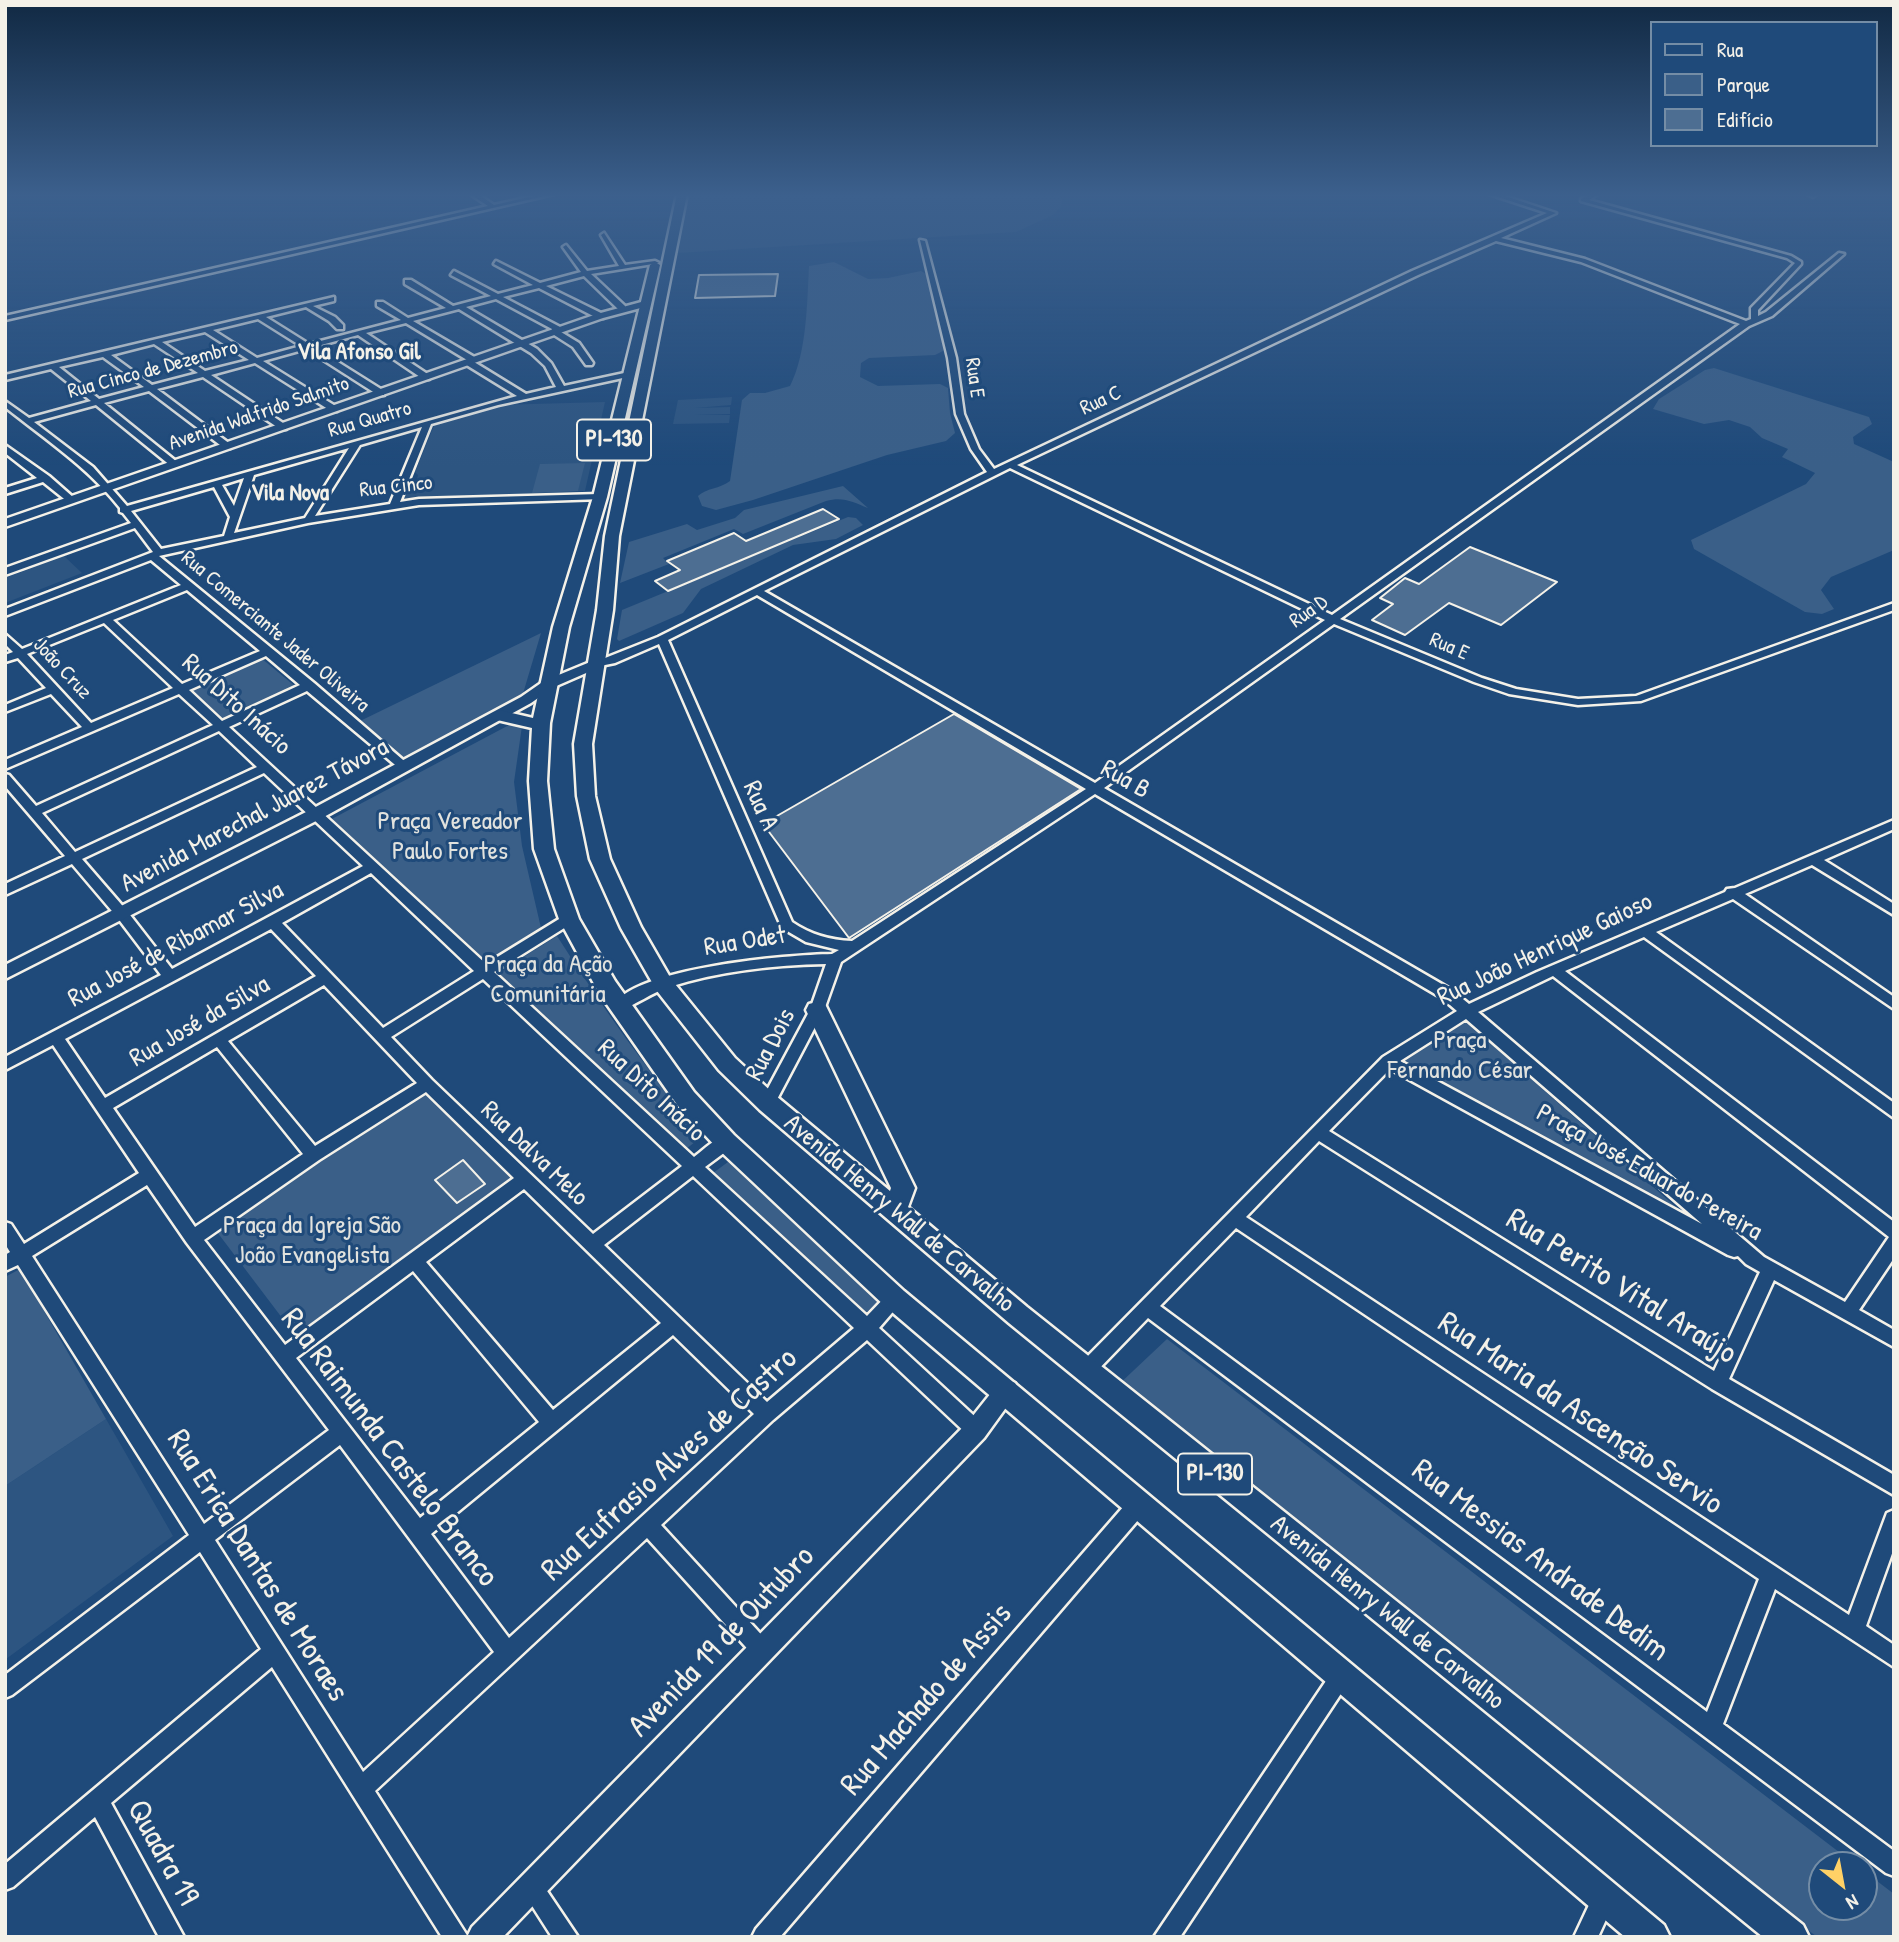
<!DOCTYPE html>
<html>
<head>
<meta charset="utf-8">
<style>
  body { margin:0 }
  #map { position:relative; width:1899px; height:1942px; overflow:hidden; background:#1f4a7a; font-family:"Patrick Hand",sans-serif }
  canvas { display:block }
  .frame { position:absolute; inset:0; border:7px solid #f4f1e8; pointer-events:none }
  .legend { position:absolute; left:1650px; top:21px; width:228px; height:126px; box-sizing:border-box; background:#1f4a7a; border:2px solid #748da6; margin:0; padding:9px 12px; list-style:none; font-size:21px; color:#f4f1e8 }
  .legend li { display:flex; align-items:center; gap:14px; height:35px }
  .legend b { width:35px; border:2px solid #748da6 }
  .north { position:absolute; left:1808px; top:1851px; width:70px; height:70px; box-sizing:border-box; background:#1f4a7a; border:2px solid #748da6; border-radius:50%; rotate:149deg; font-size:19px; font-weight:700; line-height:28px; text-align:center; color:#f4f1e8 }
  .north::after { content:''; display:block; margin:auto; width:24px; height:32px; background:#ffd166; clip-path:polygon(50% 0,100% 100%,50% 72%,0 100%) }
</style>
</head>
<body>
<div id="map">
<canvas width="1899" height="1942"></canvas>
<div class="frame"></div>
<ul class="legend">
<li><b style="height:9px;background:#1f4a7a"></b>Rua</li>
<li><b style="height:19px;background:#3a5f88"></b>Parque</li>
<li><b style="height:19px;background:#4d6e92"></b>Edifício</li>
</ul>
<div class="north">N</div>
</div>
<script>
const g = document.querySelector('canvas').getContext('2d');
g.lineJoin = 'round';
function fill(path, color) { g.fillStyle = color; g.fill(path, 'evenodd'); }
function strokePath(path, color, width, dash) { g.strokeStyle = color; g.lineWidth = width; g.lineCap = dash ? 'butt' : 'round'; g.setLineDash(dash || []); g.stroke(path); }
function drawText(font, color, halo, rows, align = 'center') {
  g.font = font + ' "Patrick Hand",sans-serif'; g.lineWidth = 6; g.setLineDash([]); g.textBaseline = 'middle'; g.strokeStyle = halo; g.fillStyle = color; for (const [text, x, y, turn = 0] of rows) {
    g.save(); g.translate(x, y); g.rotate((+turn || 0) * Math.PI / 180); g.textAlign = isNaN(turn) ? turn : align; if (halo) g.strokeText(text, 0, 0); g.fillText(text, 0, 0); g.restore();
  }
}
const built = new Path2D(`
  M689 194H1059L1062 199 1061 207 1053 215 1016 232 678 253Z
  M732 397 731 405 695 408 730 407V414L695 415H730L729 423 673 424 678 400Z
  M605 402 585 491 402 499 406 489 415 487 418 475 415 472 436 421 497 405Z
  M64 556 82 573 5 603V578Z
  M106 1419 173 1536 6 1659 5 1486Z`);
const green = new Path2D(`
  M834 262 868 279 888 278 921 271 926 274 944 342 943 351 935 355 869 358 861 363 860 377 878 386 940 384 948 388 950 413 955 433 946 441 887 455 753 500 716 510 702 506 698 496C706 488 720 489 730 481L742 400 750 393H765L790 386C807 352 807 304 809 266Z
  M1714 368 1869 417 1872 424 1853 437 1854 444 1894 462V550L1831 577 1821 590 1834 609 1822 614 1805 612 1694 549 1691 540 1806 484 1815 473 1782 457 1788 449 1762 438 1750 427 1729 420 1704 424 1653 409 1659 399 1705 370Z
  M585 463 578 491 532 493 540 464Z
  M843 486 868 508C853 502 843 496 826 501L743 534 734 529 663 558 669 564 620 583 629 542 687 524 697 530 735 518 744 510Z
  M848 517 856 518 863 525 836 539 793 545 701 589 683 613 619 641 617 639 622 610Z
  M541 633 522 697 402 760 358 722Z
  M261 658 296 687 223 720 190 692Z
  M511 724 522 726 514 782 522 846 541 928 484 963 328 821Z
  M557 936C602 1006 648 1074 704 1135L686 1149 494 975Z
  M1462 1018 1686 1216 1404 1060Z
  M424 1090 511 1179 295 1335 214 1228Z
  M728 1162 881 1298 861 1318 709 1176Z
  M20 1269 106 1419 5 1486V1277Z
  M1167 1339 1856 1865H1822V1907H1864V1871L1894 1894V1937H1817L1116 1387Z`);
const building = new Path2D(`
  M778 274 775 296 695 298 699 275Z
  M823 509 839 519 668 591 655 581 680 570 667 561 734 533 746 541Z
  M1470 547 1557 582 1501 625 1449 603 1405 635 1372 620 1393 604 1380 598 1405 578 1419 584Z
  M954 714 1081 789 849 938 763 824Z
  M463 1160 485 1184 457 1203 435 1180Z`);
const minor = new Path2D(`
  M470 194H478L494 205 542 194H554L5 320V316L488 206Z
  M1489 194H1499L1556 213 1501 238 1585 259 1746 321 1751 319V308L1795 263 1787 258 1581 201V199L1590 194H1598L1589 200 1791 256 1801 262V264L1758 310V316L1766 312 1839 253 1844 254 1772 316 1749 326 1340 619 1482 678 1516 689 1578 699 1636 696 1894 603V610L1641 701 1578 705 1509 694 1474 682 1334 624 1104 788 1452 990 1469 1004 1537 972 1725 892 1727 889 1735 888 1894 820V829L1824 860 1894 904V915L1812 865 1745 894 1894 997V1009L1733 899 1656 932 1894 1103V1118L1644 937 1565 971 1894 1222V1258L1859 1310 1894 1330V1347L1774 1280 1729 1379 1894 1475V1495L1712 1389 1319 1141 1246 1217 1849 1615 1887 1513 1894 1510V1548L1866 1626 1894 1645V1667L1775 1589 1723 1724 1894 1851V1876L1886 1873 1148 1318 1092 1376 1086 1379 1080 1376 1077 1370 1080 1364 1383 1057 1457 1011 1442 998 1095 794 841 962 824 1010 773 1107 768 1109 763 1107 760 1103 810 1010 826 964C774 965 719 971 669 987 651 993 636 1005 620 1010L615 1009 613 1005C639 967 787 955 832 954L839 950 806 942 782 928 659 644 615 663 595 667 590 664 658 637 987 472 971 449 956 414 948 358 920 240 925 241 956 358 964 414 979 449 994 469 1412 271 1547 213ZM1496 241 1581 262 1740 324 1332 615 1017 465 1418 275ZM1010 468 1325 620 1095 783 764 591ZM757 595 1086 789 852 941C830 940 811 935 792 922L668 640ZM1553 976 1889 1237 1845 1302 1764 1257 1478 1012ZM1466 1019 1702 1224 1400 1061ZM1390 1069 1728 1255 1734 1257 1738 1256 1746 1264 1760 1272 1714 1371 1329 1131ZM1236 1228 1759 1579 1707 1712 1160 1306Z
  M1807 194H1816V195L1813 197Z
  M604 233 625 265 655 261 659 263 591 274 625 306V310H619L584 276 546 286 603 314V318H597L539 288 503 297 562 328 561 332 579 343 593 363 592 365H586L573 347 551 333 552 329 496 299 466 307 537 349 551 363 564 386 629 372H632V376L498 405 431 424 400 502 419 499 600 494 605 497 603 499 419 505 308 523 159 556 314 683 410 766 404 770 400 769 307 691 229 727 486 964 564 916H574L576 919 574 922 494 972 694 1157C705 1149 718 1134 732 1137L734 1142 732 1147 705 1167 867 1316 889 1293 895 1291 901 1293 904 1299 879 1328 983 1424 985 1430 983 1436 976 1439 969 1436 867 1340 773 1420 661 1525 768 1642 771 1649 768 1656 761 1659 754 1656 647 1538 375 1791 468 1937H442L272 1667 111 1803 184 1937H159L95 1817 13 1887 5 1890V1864L261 1649 200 1552 12 1695 5 1698V1675L189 1535 18 1265 5 1271V1255L10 1252 5 1244V1222L11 1224 24 1244 139 1173 53 1045 5 1070V1057L161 975 117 917 72 864 5 895V884L65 856 5 786V774L9 775 36 806 213 725 179 694 5 769V760L82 727 51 694 5 712V705L46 688 18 658 5 662V655L13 652 5 644V634L22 649 181 585 151 560 5 616V609L153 552 135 528 5 575V568L131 523 123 513 120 512V508C88 467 45 439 5 407V401L29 418 91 401 51 369 5 380V375L334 297V301L313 306 335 317 343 325V329H337L329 321 306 307 266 317 309 344 401 320 377 306V302H383L408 318 446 308 405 284V280H411L453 306 491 296 451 275 454 271 498 294 533 285 494 264 496 261 540 283 581 272 563 247 566 245 587 271 619 266 601 235ZM459 309 531 353 545 366 556 387 526 394 474 362 477 360 476 358 413 321ZM258 319 301 346 257 358 213 330ZM406 323 467 360 464 362 465 364 517 396 127 506 93 467 34 422 96 405 171 466H177V462L104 403 149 391 224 448H230V444L157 389 203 377 280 429H286V425L211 375 255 363 331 411H337V407L263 361 306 349 378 395H384V391L314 347 358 335 423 379H429V375L366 333ZM205 332 249 360 205 371 162 342ZM154 344 198 373 152 385 111 355ZM103 357 144 387 99 399 59 367ZM422 427 390 504 315 516 360 445ZM349 448 305 518 234 533 254 475ZM244 478 234 506 222 485ZM214 487 230 517 224 536 161 549 131 511ZM187 590 260 651 182 684 113 620ZM104 623 173 688 91 723 27 654ZM266 656 300 685 222 721 189 690ZM219 731 257 767 75 852 42 813ZM264 773 363 866 172 969 127 911 82 859ZM371 873 474 971 383 1028 282 923ZM271 929 316 976 105 1098 65 1039ZM483 979 682 1166 593 1234 432 1080 391 1037ZM324 985 417 1083 315 1146 228 1041ZM217 1047 303 1154 195 1227 113 1108ZM426 1092 514 1178 285 1345 204 1240 319 1160ZM693 1176 854 1328 767 1402 604 1245ZM147 1185 187 1243 329 1430 204 1524 32 1256ZM524 1189 661 1323 553 1410 426 1262ZM413 1271 539 1422 420 1518 296 1358ZM673 1335 754 1414 509 1638 431 1534ZM340 1445 494 1652 363 1772 215 1540Z
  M5 445 49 476 74 498V502H68L43 482 5 494V488L37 478 5 453Z
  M1138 1495 1145 1498 1148 1505 1145 1512 780 1937H752L756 1929 1131 1498Z
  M1341 1666 1348 1669 1351 1676 1348 1683 1180 1937H1154L1334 1669Z
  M531 1876 539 1879 578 1937H552L520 1887 523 1879Z
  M1604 1886 1612 1890 1616 1898 1598 1937H1574L1596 1890Z`);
const tertiary = new Path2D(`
  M645 301 650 304 648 306 603 318 5 527V519L597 314Z
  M595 660 600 661V667L554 687 531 703 322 818 5 979V965L310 810 521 697 544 681Z
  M1007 1380 1015 1383 1018 1391 984 1438 503 1937H467L472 1927 968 1422 999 1383Z`);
const primary = new Path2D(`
  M677 194H687L619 536 613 610 592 744 595 796 610 859 641 927 671 979 735 1058 776 1096 890 1191 891 1188 806 1010 809 1004 817 1002 825 1004 915 1188 908 1207 1027 1307 1803 1925 1809 1937H1763L1009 1323 760 1110 719 1070 657 991 621 928 590 859 577 796 574 744 597 610 605 536Z
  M655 262 660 265 607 497 569 627 550 723 547 781 554 849 579 919 615 981 694 1092 734 1135 904 1291 1664 1925 1670 1937H1625L886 1307 718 1149 678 1106 599 993 559 919 534 849 529 781 532 728 493 719 490 715 499 710 533 718 553 627 593 497 650 265Z`);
const farStreetnames = [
  ["Rua Cinco de Dezembro",153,370,-15],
  ["Rua E",974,378,82],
  ["Rua C",1101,401,-25],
  ["Avenida Walfrido Salmito",259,414,-19],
  ["Rua Quatro",370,420,-16],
  ["Rua Cinco",396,487,-6],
  ["Rua D",1309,612,-35],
  ["Rua Comerciante Jader Oliveira",275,632,40],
  ["Rua E",1449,647,23],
  ["João Cruz",62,669,47]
];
const farNeighbourhoodnames = [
  ["Vila Afonso Gil",359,353],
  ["Vila Nova",290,494]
];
const shields = [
  [614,440,74],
  [1215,1474,74]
];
const shieldNames = [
  ["PI-130",614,440],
  ["PI-130",1215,1474]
];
const streetNames = [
  ["Rua Dito Inácio",236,705,42],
  ["Rua B",1125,780,30],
  ["Rua A",760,806,66],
  ["Avenida Marechal Juarez Távora",255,816,-28],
  ["Rua Odet",745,942,-9],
  ["Rua José de Ribamar Silva",176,945,-28],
  ["Rua João Henrique Gaioso",1545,950,-25],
  ["Rua José da Silva",200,1022,-30],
  ["Rua Dois",771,1045,-62],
  ["Rua Dito Inácio",651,1091,43],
  ["Rua Dalva Melo",534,1154,44],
  ["Praça José Eduardo Pereira",1649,1173,29],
  ["Avenida Henry Wall de Carvalho",899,1214,40],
  ["Avenida Henry Wall de Carvalho",1387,1613,39]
];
const parkNames = [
  ["Praça Vereador",450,822],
  ["Paulo Fortes",450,852],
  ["Praça da Ação",548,965],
  ["Comunitária",548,995],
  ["Praça",1460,1041],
  ["Fernando César",1460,1071],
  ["Praça da Igreja São",312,1226],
  ["João Evangelista",312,1256]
];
const nearStreetnames = [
  ["Rua Perito Vital Araújo",1621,1287,32],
  ["Rua Maria da Ascenção Servio",1580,1414,34],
  ["Rua Raimunda Castelo Branco",389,1448,53],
  ["Rua Eufrasio Alves de Castro",670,1465,-42],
  ["Rua Messias Andrade Dedim",1540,1561,37],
  ["Rua Erica Dantas de Moraes",257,1566,58],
  ["Avenida 19 de Outubro",722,1642,-46],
  ["Rua Machado de Assis",927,1700,-49],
  ["Quadra 19",162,1853,61]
];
fill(built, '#2d5581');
fill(green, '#3a5f88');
fill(building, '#4d6e92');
strokePath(building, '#f4f1e8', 2);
strokePath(minor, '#f4f1e8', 5);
strokePath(tertiary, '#f4f1e8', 5);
strokePath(primary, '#f4f1e8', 5);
fill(minor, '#1f4a7a');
fill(tertiary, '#1f4a7a');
fill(primary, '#1f4a7a');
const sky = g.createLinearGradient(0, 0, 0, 466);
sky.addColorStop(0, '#112943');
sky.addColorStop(0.42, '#3c608d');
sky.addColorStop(1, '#3c608d00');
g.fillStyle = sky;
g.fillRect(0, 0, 1899, 466);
drawText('21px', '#f4f1e8', '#1f4a7a', farStreetnames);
drawText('bold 23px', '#f4f1e8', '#1f4a7a', farNeighbourhoodnames);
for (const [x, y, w] of shields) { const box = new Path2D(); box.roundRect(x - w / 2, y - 20.5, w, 41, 5); g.fillStyle = '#1f4a7a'; g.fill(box); strokePath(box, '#f4f1e8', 2); }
drawText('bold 24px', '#f4f1e8', null, shieldNames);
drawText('26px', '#f4f1e8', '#1f4a7a', streetNames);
drawText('26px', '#e1e2de', '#1f4a7a', parkNames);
drawText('32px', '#f4f1e8', '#1f4a7a', nearStreetnames);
</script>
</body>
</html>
